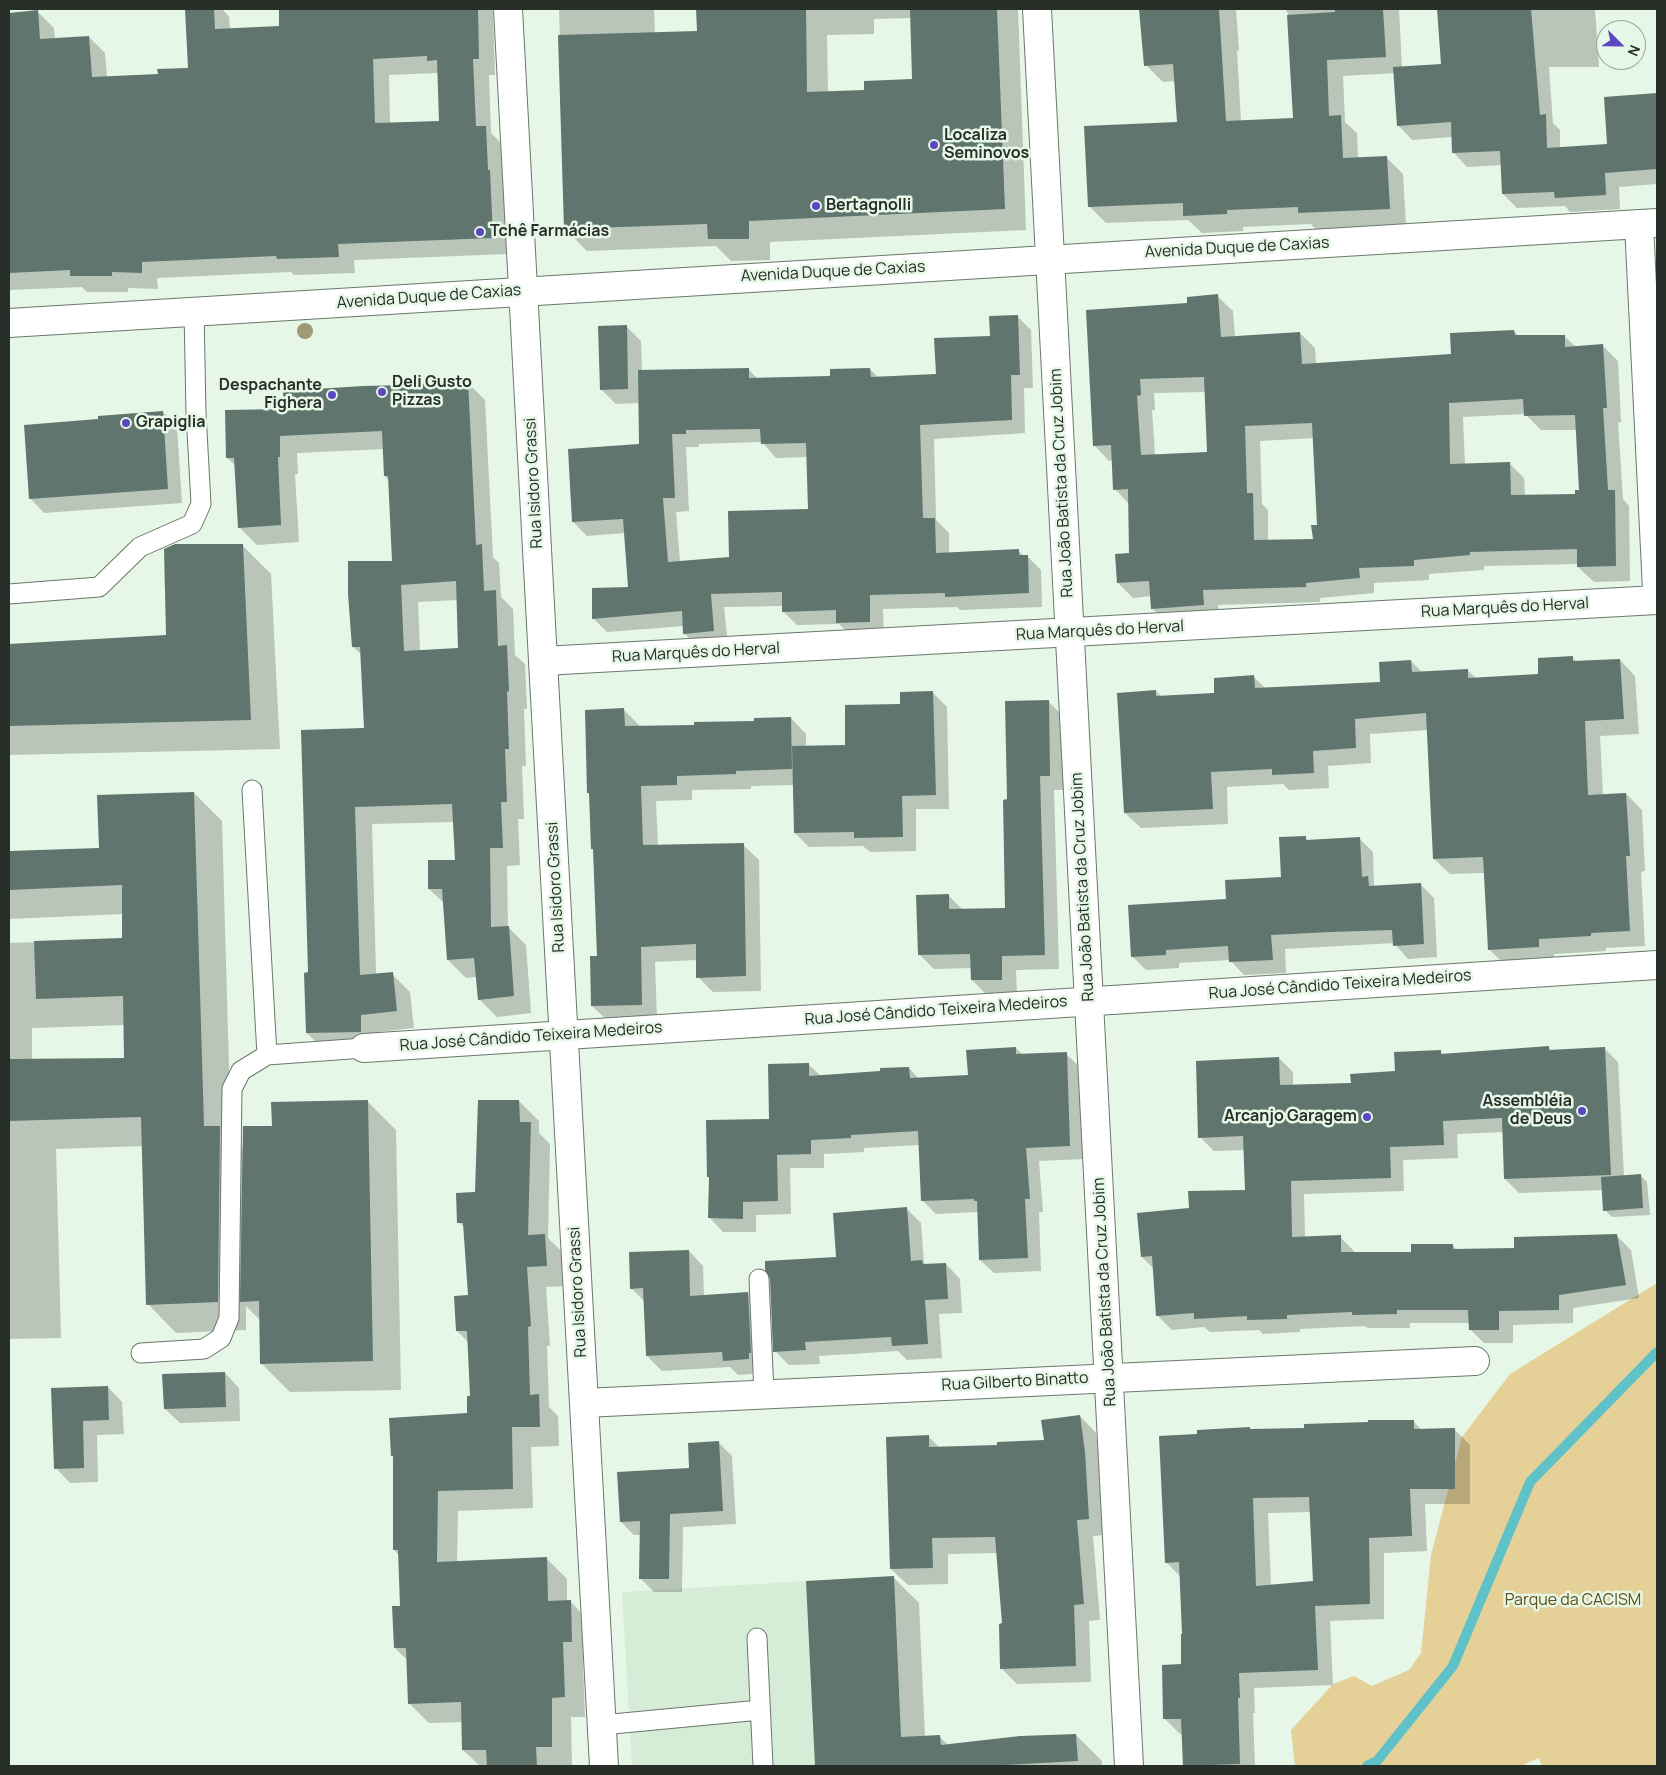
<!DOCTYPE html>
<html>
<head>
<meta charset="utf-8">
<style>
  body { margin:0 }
  #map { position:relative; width:1666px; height:1775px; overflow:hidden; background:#e6f7e7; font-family:Manrope,sans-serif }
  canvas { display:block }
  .frame { position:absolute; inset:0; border:10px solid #282e28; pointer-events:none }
  .north { position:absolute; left:1596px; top:20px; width:50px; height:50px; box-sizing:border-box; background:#e6f7e7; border:1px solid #9aa79b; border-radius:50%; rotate:113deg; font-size:14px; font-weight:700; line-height:20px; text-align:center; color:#282e28 }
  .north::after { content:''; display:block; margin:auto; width:18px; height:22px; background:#5b47bf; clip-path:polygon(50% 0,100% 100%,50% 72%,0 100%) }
</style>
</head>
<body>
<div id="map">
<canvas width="1666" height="1775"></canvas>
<div class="frame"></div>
<div class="north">N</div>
</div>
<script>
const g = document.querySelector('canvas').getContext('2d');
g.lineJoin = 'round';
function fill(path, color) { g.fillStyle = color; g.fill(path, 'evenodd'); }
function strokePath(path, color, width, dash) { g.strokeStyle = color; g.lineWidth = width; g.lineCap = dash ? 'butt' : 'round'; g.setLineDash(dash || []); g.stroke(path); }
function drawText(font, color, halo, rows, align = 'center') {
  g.font = font + ' Manrope,sans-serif'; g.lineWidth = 5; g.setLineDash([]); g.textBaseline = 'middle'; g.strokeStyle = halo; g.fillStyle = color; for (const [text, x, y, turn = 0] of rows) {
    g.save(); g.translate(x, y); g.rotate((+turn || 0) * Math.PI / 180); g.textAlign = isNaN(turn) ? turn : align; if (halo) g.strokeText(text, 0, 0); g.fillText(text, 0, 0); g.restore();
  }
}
const built = new Path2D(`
  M894 1576 902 1766H632L622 1592Z`);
const green = new Path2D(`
  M1657 1283V1766H1542L1539 1758 1521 1766H1295L1291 1730 1333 1684 1354 1676 1372 1686 1409 1670 1421 1653 1431 1555 1462 1437 1510 1374Z`);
const shadow = new Path2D(`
  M186 9H222L229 16 230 29 280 27V9H491L493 11 495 75H489L491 133 502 144 504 185 506 187 508 254 354 260 355 273 294 275 291 272 157 278 158 289 128 288V292H87L82 287 9 290V15L38 12 54 28 55 39 89 37 105 53 107 77 159 75 190 69ZM438 73 440 122 390 124 389 75Z
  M559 9H654L655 33 698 32 697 9H1018L1026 230 770 242V260L731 261 716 246 587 251 565 229ZM911 18 913 80 865 91 828 93 827 35 874 34V19Z
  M1141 9H1236L1239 50 1237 51 1241 121 1294 119 1288 13 1285 9H1399L1402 68 1443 65 1439 11 1465 9H1595L1599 67H1549L1553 123 1560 130V148L1608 145 1606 98 1657 94V184L1619 187 1620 209 1570 212 1565 206 1517 208 1503 194 1502 165 1467 167 1453 152 1452 137 1412 140 1398 125 1395 73 1343 76 1345 122 1357 133 1358 159 1386 157 1403 174 1406 225 1316 230 1311 224 1243 227V231L1202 233 1188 220 1106 223 1089 206 1178 123 1175 81 1163 82 1146 65Z
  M1217 296 1233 311 1235 337 1300 333 1315 348 1316 364 1452 355 1514 331 1519 336H1564L1576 347 1603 346 1618 361 1621 422 1618 423 1623 499 1629 506 1630 581 1594 582 1578 567V564L1484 566V570L1429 574V580L1374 583V593L1320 598V602L1218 605 1219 619 1167 623 1152 608 1151 596 1133 598 1118 583 1131 554 1129 504 1115 489 1113 460 1109 461 1094 445 1189 304ZM1206 392 1208 453 1155 455 1152 410H1155L1154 393ZM1525 414 1541 430H1577L1581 491 1577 496H1525L1524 478 1509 463 1465 465 1463 417ZM1314 438 1319 526 1314 540 1268 541V510L1262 504 1260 441Z
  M1017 316 1031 330 1033 388H1024L1025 433 934 439 936 520 949 533V554L1019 551 1024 556H1027L1041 570 1042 607 960 610 957 607 883 609 884 635 851 636 839 624 797 625 783 611V606L724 607 728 645 698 647 684 633V626L607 632 593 618 630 588 625 533 587 536 573 522 569 450 640 445V403L616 404 601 389 626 326 641 341 642 372 748 369 758 379 831 377 870 369 879 378 937 376 991 338ZM762 442 776 458 807 457 810 510 730 558 680 562 676 512 689 511 686 447H699V444Z
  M467 382 485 400 493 557 499 563 501 597 513 609 515 655 525 664 527 709H524L526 766H522L524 819H518L520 865 507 866 508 927 526 945 531 1013 497 1017 479 999 477 977 466 978 448 960 444 903 429 889 457 861 454 822 372 824 376 975 392 974 410 992 414 1028 378 1032V1049L325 1051 307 1033 309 974 365 729 362 655 353 647 394 562 389 481 385 476 384 449 297 453 298 474H295L299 542 257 545 239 527 236 466 227 458 285 410 408 387ZM457 600 459 649 420 651 418 602Z
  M163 412 177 427 182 503 44 513 30 498 99 421Z
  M242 545 271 574 280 749 9 755V645L167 636Z
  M1572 657 1577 662 1620 660 1635 676 1639 734 1600 736 1603 795 1626 794 1642 810 1645 871 1641 872 1645 946 1606 948V951L1554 954V962L1505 965 1489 949 1485 873 1450 874 1434 859 1428 730 1370 734 1371 763 1328 766 1329 788 1289 790 1283 784 1227 787 1228 824 1141 828 1125 813 1156 691 1162 697 1216 694 1254 677 1265 688 1381 683 1411 661 1423 673 1467 670 1476 678 1540 675Z
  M933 693 947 707 949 809H916V851L870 852 863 846 809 847 795 833 794 785 751 786V789L692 790V800L656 801 658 846 743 845 759 860 761 991 713 992 698 977 697 960 655 962 657 1020 608 1021 592 1006 598 957 594 851 592 849 590 795 588 793 624 710 639 725V727L695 726 791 718 806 734V747L847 746 901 705Z
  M1048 701 1063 716 1064 790H1054L1059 969 1016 970 1017 994 987 995 972 980V968L934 969 919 954 948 895 963 910 1006 909 1008 801Z
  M194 793 222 821 231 1138 244 1151 273 1127 367 1101 396 1130 401 1390 290 1392 261 1363 260 1320 246 1306V1330L176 1333 148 1304 143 1146 56 1149 61 1338 9 1339V943L124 939 123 914 9 919V852L100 849ZM125 1025V1059L32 1060V1028Z
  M1305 837 1309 841 1359 838 1373 852 1374 885 1377 887 1421 885 1434 898 1437 957 1408 959 1394 943 1285 949 1286 973 1244 975 1230 960 1179 963V968L1146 970 1133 957 1227 901 1282 878Z
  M1548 1047 1552 1051 1604 1048 1618 1062 1624 1176 1640 1175 1647 1182 1650 1215 1612 1217 1605 1210 1603 1190 1519 1193 1505 1179 1504 1132 1457 1134 1458 1158 1403 1160 1404 1191 1304 1194 1305 1238 1340 1237 1354 1251V1253H1412L1452 1245 1457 1250 1515 1249 1617 1236 1631 1250 1639 1298 1573 1308V1323L1513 1325V1343H1484L1470 1329V1323H1410V1328H1368L1365 1326 1300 1329V1332L1263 1334 1259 1330 1210 1332 1204 1327 1172 1330 1158 1316 1154 1269 1142 1257 1190 1210 1246 1192 1245 1150 1214 1151 1200 1137 1279 1058 1293 1072V1086L1352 1084 1396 1072 1440 1051 1444 1055Z
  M1016 1048 1023 1055 1066 1054 1080 1067 1084 1159 1039 1161 1043 1212H1039L1041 1271 994 1273 980 1260 978 1212 936 1214 922 1200 920 1145 864 1148V1152L824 1154V1168H790L791 1214 756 1215V1232H723L710 1218V1178L709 1177 770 1120 808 1064 821 1076 881 1072 909 1068 919 1079 969 1076Z
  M519 1101 539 1121V1133L550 1144 548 1238 565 1255 567 1286 546 1287 550 1346H547L549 1407 558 1416 559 1446 531 1447 533 1508 458 1511 457 1563 547 1559 567 1579V1602L570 1601 590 1622 591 1662H583L585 1717H571L572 1766H480L463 1750V1722L429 1723 409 1703 407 1660 395 1648 401 1607 400 1556 394 1550V1458L392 1456 469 1414 472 1397 469 1343 457 1331 469 1297 465 1228 459 1222 477 1194Z
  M907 1209 921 1223 924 1263 926 1265 946 1264 960 1279 962 1313 939 1314 942 1358 907 1360 898 1351 819 1356 820 1364 789 1365 775 1351 837 1258Z
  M689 1251 703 1266 704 1296 748 1293 763 1308V1373L738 1375 730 1367 662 1371 647 1356 645 1302 631 1288Z
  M225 1373 239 1388 240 1421 180 1423 165 1409Z
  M108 1387 122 1402 124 1434 97 1435 98 1482 70 1483 56 1468 52 1390Z
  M1080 1416 1096 1433 1100 1469 1104 1535 1093 1536 1100 1620 1089 1621 1091 1682 1017 1684 1001 1668 1003 1625 998 1553 948 1554V1584L908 1585 891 1569 928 1436 940 1448 999 1446 1045 1441Z
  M1414 1422 1422 1430H1455L1470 1445V1504H1425L1427 1551 1384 1553V1619L1330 1621 1333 1685 1254 1688 1255 1713H1253L1255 1766H1185L1183 1734H1180L1165 1719 1182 1665 1184 1635 1181 1577 1166 1562 1198 1435 1250 1429 1251 1430 1305 1429ZM1311 1512 1315 1582 1271 1586 1268 1513Z
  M719 1443 732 1456 736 1524 683 1527 682 1592H654L640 1578 641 1535H634L621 1522 691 1469Z
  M893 1577 919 1603 925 1737H940L949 1746 1076 1735 1102 1761V1766H816L807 1582Z`);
const stream = new Path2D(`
  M1367 1766 1377 1761 1453 1666 1530 1482 1657 1352`);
const building = new Path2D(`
  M185 9H214L215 29 279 26V9H478L479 59H473L476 126H486L488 170H490L493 238 338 244 339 257 277 259 276 256 142 262V273L112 272V276H70V270L9 273V13L38 10 40 39 89 36 92 77 158 74 157 69 188 68ZM427 56V61L437 60 439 121 375 123 373 59Z
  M696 9H806L807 92 864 90V81L912 79 910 9H997L1005 209 749 221V239H708L707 224 564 229 558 35 697 31Z
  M1139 9H1219L1226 121 1293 118 1287 15 1335 12V9H1383L1386 57 1327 60 1329 116 1341 115 1343 158 1387 156 1390 209 1298 213V207L1227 210V214L1183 216V203L1088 207 1084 126 1177 122 1173 64 1144 66Z
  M1437 9H1531L1540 115 1546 114 1547 148 1607 144 1604 97 1657 93V169L1605 173 1606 195 1555 198 1554 192 1502 194 1500 151 1452 153 1451 122 1397 126 1393 67 1441 64Z
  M1218 294 1221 337 1300 332 1302 364 1451 354 1450 333 1514 330 1515 335H1565V347L1603 344 1607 408H1603L1608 490H1615L1616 566 1577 567V549L1470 552V555L1414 560V566L1359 568 1360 578 1306 583V587L1203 590 1204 605 1151 609 1149 581 1117 583 1115 554 1129 553 1128 489 1113 490 1111 445 1093 446 1086 310 1187 303V297ZM1204 377 1207 452 1141 455 1137 396 1141 395 1140 379ZM1523 399 1524 416 1575 415 1579 490H1575V494L1511 495 1510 462 1450 464 1449 403ZM1312 423 1317 525H1311L1313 539 1254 540 1253 493H1247L1245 426Z
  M1018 315 1020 375H1011L1012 420 920 425 923 518H935L936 553 1019 549V555H1028L1029 593 945 597V593L870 595V622L836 623V610L782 612V592L711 594 714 631 683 634 682 611 592 619V588L628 587 623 519 572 522 568 449 639 444 638 370 749 368V378L830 376V369L870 368 871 377 936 374 934 338 990 336 989 316ZM760 429 761 444 806 443 808 509 728 511 729 557 668 562 663 498H675L672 434H686V430Z
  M627 325 628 389 600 390 598 326Z
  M468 381 476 545 482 544 484 591 496 590 498 646 507 645 509 691 507 692 509 749H505L507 802H501L503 848H490L491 927 509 926 514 996 478 1000 474 958 447 960 442 889H428V860H455L452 804 355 807 360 975 393 972 397 1011 361 1015V1032L306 1033 304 973 308 972 301 730 364 728 360 647H352L348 594V561H392L388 476H384L382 431 280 436V457H278L281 525 238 528 234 458H226L225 410 284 409 283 391 363 386 407 385V383ZM456 581 458 648 404 651 401 585Z
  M163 411 168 489 29 499 24 425 98 419V416Z
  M175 544H243L251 720 9 726V644L166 635 164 549Z
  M1573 656V661L1620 659 1624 719 1585 721 1588 795 1626 793 1630 856H1626L1630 931 1591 933V936L1539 939V947L1488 950 1483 857 1433 859 1426 713 1355 719 1356 748 1313 751 1314 773 1272 775V769L1211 772 1213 809 1124 813 1117 693 1156 690V696L1214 693V678L1254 675 1255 688 1380 682 1379 662 1411 660 1412 672 1468 669V678L1538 674V658Z
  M933 691 936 795 902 796 903 837 854 838V832L794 833 792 746 845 745V705L900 704V692Z
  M1049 700 1050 776H1040L1045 955 1002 956V980H971L970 954 918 955 916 895 949 894V909L1005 908 1003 800 1007 799 1005 701Z
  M624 708 625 726 694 725V722L754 721V718L791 717 792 769 736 771V774L677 776V785L641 786 643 845 744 843 746 976 696 978V944L641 947 642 1005 591 1006 590 956H597L593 849H591L589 793H587L585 710Z
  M194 792 204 1126H220L218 1302 146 1305 141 1117 9 1121V1059L124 1058 123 996 36 999 34 941 122 938V885L9 890V851L99 848 97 795Z
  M1306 836V840L1360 837 1362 877 1368 876 1369 886 1421 883 1424 944 1393 946 1392 930 1330 932 1271 935 1273 960 1229 962 1228 946 1166 950V955L1131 957 1128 905 1226 899 1225 880 1281 877 1279 837Z
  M1549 1046V1050L1605 1047 1611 1175 1504 1179 1502 1118 1443 1121 1444 1145 1390 1147 1391 1178 1291 1181 1292 1237 1341 1235V1252H1411V1244H1453V1249L1514 1248V1237L1617 1234 1626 1285 1559 1295V1310L1499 1311V1330H1469L1468 1310H1397V1314L1352 1315V1312L1287 1315V1319L1247 1320V1316L1194 1319V1313L1156 1316 1152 1256 1141 1257 1137 1213 1189 1208 1188 1191 1245 1190 1243 1136 1198 1138 1196 1061 1279 1057 1280 1085 1351 1083 1350 1074 1395 1071 1394 1052 1441 1050V1054Z
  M1016 1047V1054L1067 1052 1070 1146 1026 1148 1030 1199H1025L1028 1258 979 1260 977 1201H974V1199L921 1201 918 1131 851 1135V1138L811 1140V1154L777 1155 778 1201 743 1202V1219L708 1218 709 1177H707L706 1120 769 1119 768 1064 809 1063V1076L880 1071V1068L909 1067 910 1078 968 1075 966 1050Z
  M368 1100 373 1361 260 1364 259 1301 240 1302 243 1126H272L271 1102Z
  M478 1100H519L520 1122H531L528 1235 545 1234 547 1266 527 1267 531 1326 528 1327 530 1395 539 1394 540 1427H512L513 1489 438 1491 437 1562 547 1557 548 1601 571 1600 572 1642H563L565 1697 552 1698V1747H536L537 1766H487L486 1750H462L461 1702 408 1704 406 1648H394L392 1606H400L398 1550H393V1456H391L389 1418 467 1413V1396H470L467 1331H456L454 1296 468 1295 463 1223H457L456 1193 475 1192Z
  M1641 1174 1643 1208 1603 1211 1601 1177Z
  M907 1207 911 1261 922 1260 923 1264 946 1263 948 1299 925 1300 928 1344 892 1346 891 1337 805 1342 806 1350 773 1352 770 1279 765 1270V1261L836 1257 833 1213Z
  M689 1250 690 1296 748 1292 751 1353H749V1359L723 1361 722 1352 646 1356 643 1288 630 1289 629 1252Z
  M225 1372 226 1407 164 1409 162 1374Z
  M108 1386 109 1420 83 1421 84 1468 54 1469 51 1388Z
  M1080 1415 1085 1452 1089 1519 1077 1520 1084 1604 1074 1605 1076 1666 1000 1669 999 1624 1002 1623 995 1537 932 1538 933 1568 890 1569 886 1437 929 1435V1447L997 1445V1442L1044 1440 1041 1420Z
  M1368 1420H1414V1429L1455 1428V1489H1410L1412 1536 1369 1538 1370 1604 1315 1606 1318 1670 1239 1673 1240 1698H1238L1240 1764 1183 1766 1181 1719H1163L1162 1665 1181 1664V1634H1182L1179 1562 1165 1563 1159 1436 1197 1434V1430L1250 1427V1429L1304 1428V1424L1368 1422ZM1309 1497 1313 1581 1256 1586 1253 1498Z
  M719 1441 723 1511 670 1514 669 1579H639L640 1521 620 1522 617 1472 689 1468 688 1443Z
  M894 1576 901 1737 940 1735 941 1745 1020 1736 1076 1734 1078 1761 1006 1765V1766H815L806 1581Z`);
const service = new Path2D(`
  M9 594 99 587 140 547 192 524 201 504 196 413 194 311
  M267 1055 364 1048
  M759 1279 764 1394
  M141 1353 204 1349 221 1338 229 1318 232 1089 241 1071 267 1055 252 790
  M757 1638 763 1766
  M602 1725 760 1710`);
const minor = new Path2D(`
  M543 661 604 1766
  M364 1048 1657 965
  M584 1403 1475 1361`);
const tertiary = new Path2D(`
  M508 9 543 661 1657 600
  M1037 9 1129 1766
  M1639 224 1657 590
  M9 323 1657 223`);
const trees = [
  [305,331]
];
const markers = [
  [934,145,5,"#5b47bf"],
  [816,206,5,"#5b47bf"],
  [480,232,5,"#5b47bf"],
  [382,392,5,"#5b47bf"],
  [332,395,5,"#5b47bf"],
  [126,423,5,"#5b47bf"],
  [1582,1111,5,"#5b47bf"],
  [1367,1117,5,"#5b47bf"]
];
const poiNames = [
  ["Localiza",944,136],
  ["Seminovos",944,154],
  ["Bertagnolli",826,206],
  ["Tchê Farmácias",490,232],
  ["Deli Gusto",392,383],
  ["Pizzas",392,401],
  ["Despachante",322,386,"right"],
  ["Fighera",322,404,"right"],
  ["Grapiglia",136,423],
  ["Assembléia",1572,1102,"right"],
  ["de Deus",1572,1120,"right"],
  ["Arcanjo Garagem",1357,1117,"right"]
];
const streetNames = [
  ["Avenida Duque de Caxias",1237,248,-3],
  ["Avenida Duque de Caxias",833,272,-3],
  ["Avenida Duque de Caxias",429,297,-4],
  ["Rua Isidoro Grassi",534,483,-93],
  ["Rua João Batista da Cruz Jobim",1062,483,-93],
  ["Rua Marquês do Herval",1505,608,-3],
  ["Rua Marquês do Herval",1100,631,-3],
  ["Rua Marquês do Herval",696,653,-3],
  ["Rua Isidoro Grassi",556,887,-93],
  ["Rua João Batista da Cruz Jobim",1083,887,-93],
  ["Rua José Cândido Teixeira Medeiros",1340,985,-4],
  ["Rua José Cândido Teixeira Medeiros",936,1011,-4],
  ["Rua José Cândido Teixeira Medeiros",531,1037,-4],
  ["Rua Isidoro Grassi",578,1292,-93],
  ["Rua João Batista da Cruz Jobim",1105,1292,-93],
  ["Rua Gilberto Binatto",1015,1382,-3]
];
const parkNames = [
  ["Parque da CACISM",1573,1601]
];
fill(built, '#d5ecd6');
fill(green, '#e5d198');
fill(shadow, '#0003');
strokePath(stream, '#60c2c9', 10);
fill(building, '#5f756e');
strokePath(service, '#69786a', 21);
strokePath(minor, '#69786a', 30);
strokePath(tertiary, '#69786a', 30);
strokePath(service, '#fff', 19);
strokePath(minor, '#fff', 28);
strokePath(tertiary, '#fff', 28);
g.fillStyle = '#9c9b76';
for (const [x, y] of trees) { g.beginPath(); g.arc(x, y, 8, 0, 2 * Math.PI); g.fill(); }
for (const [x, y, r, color] of markers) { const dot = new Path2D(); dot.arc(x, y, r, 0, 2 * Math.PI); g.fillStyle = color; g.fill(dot); strokePath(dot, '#e6f7e7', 2); }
drawText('bold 16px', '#282e28', '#e6f7e7', poiNames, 'left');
drawText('16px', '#282e28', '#e6f7e7', streetNames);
drawText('16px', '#604f1a', '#e6f7e7', parkNames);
</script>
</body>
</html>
